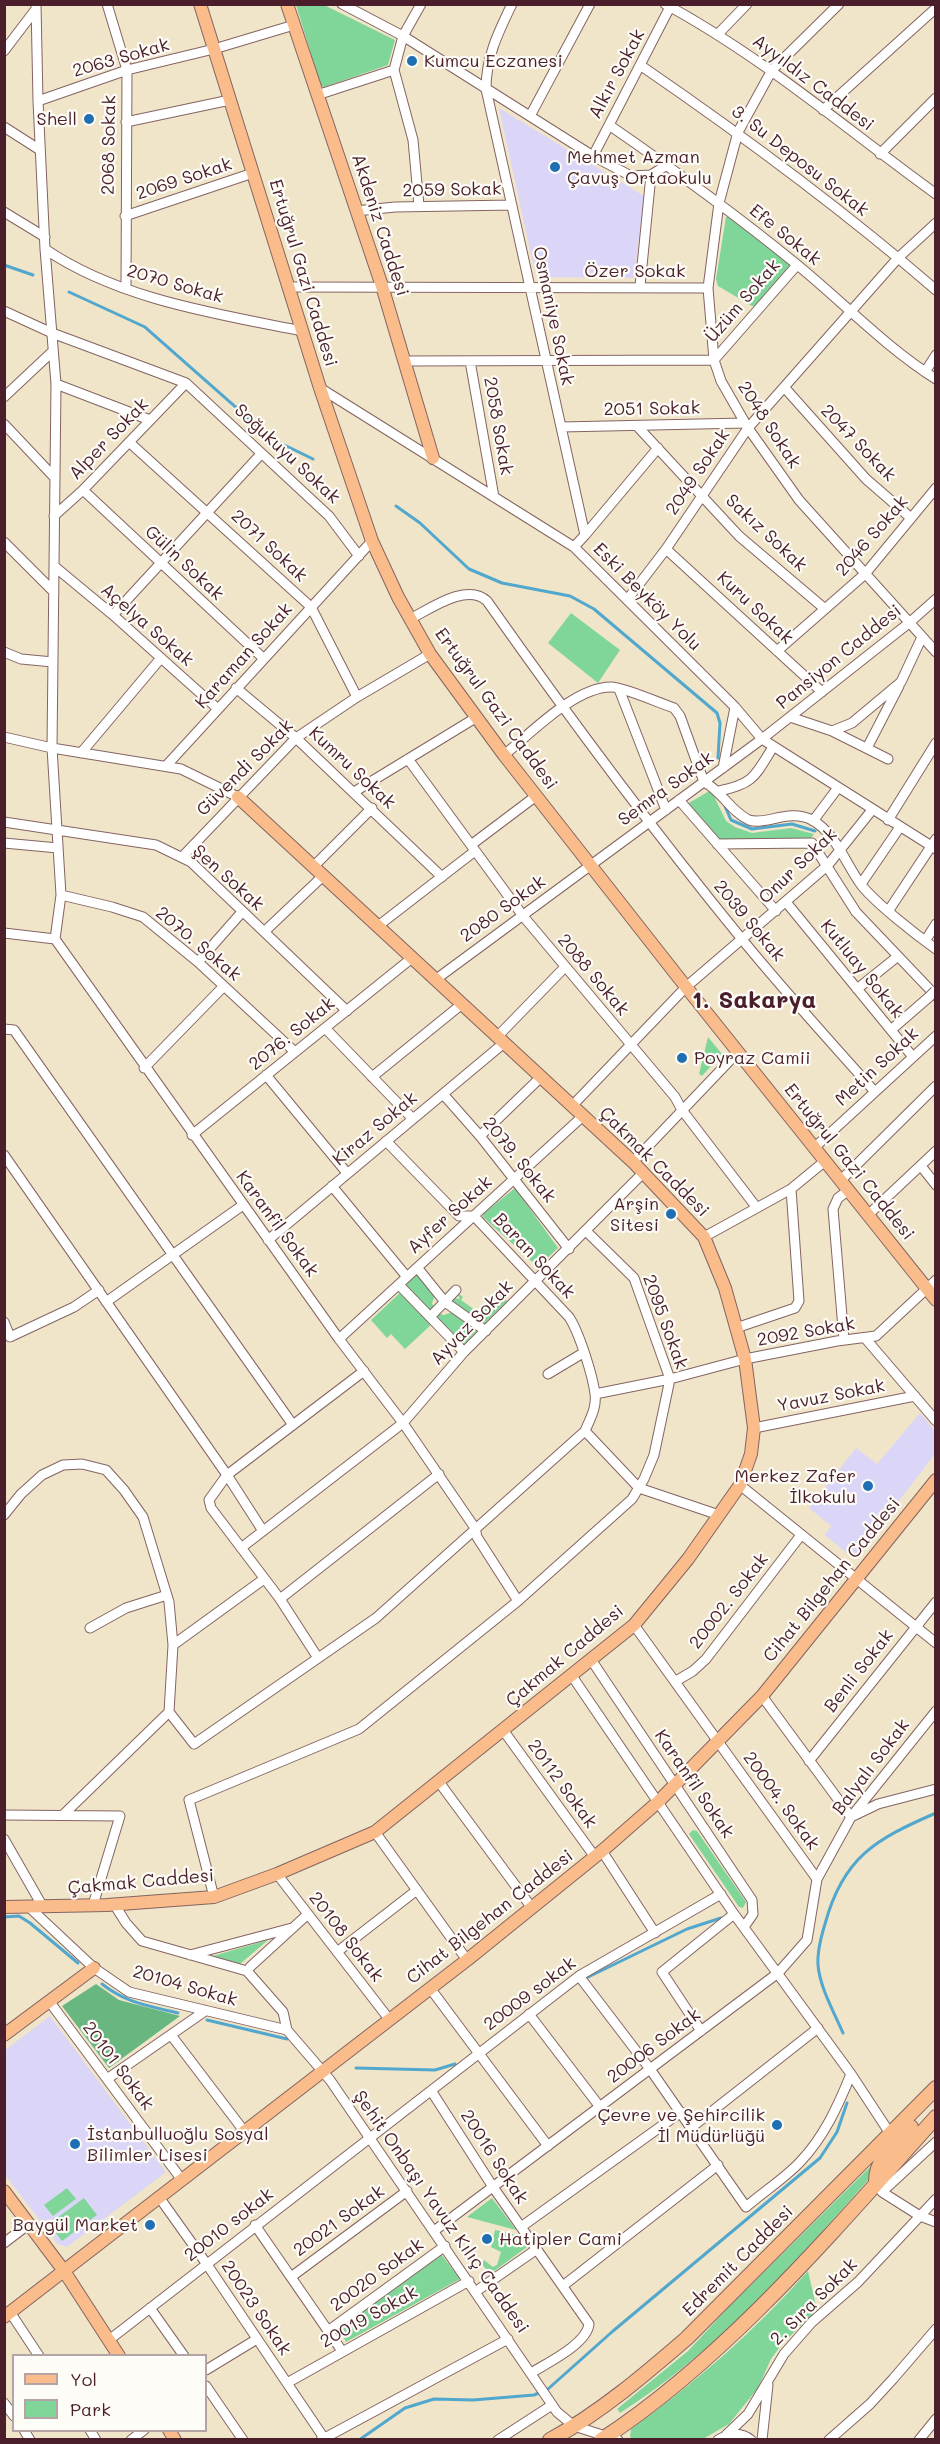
<!DOCTYPE html>
<html>
<head>
<meta charset="utf-8">
<style>
  body { margin:0 }
  #map { position:relative; width:940px; height:2444px; overflow:hidden; background:#f0e5c9; font-family:Mali,sans-serif }
  canvas { display:block }
  .frame { position:absolute; inset:0; border:6px solid #4a1f2b; pointer-events:none }
  .legend { position:absolute; left:12px; top:2354px; width:195px; height:78px; box-sizing:border-box; background:#fdfcf7; border:2px solid #b5a4a5; margin:0; padding:8px 10px; list-style:none; font-size:18px; color:#4a1f2b }
  .legend li { display:flex; align-items:center; gap:12px; height:30px }
  .legend b { width:30px; border:2px solid #b5a4a5 }
</style>
</head>
<body>
<div id="map">
<canvas width="940" height="2444"></canvas>
<div class="frame"></div>
<ul class="legend">
<li><b style="height:8px;background:#f9bc8a"></b>Yol</li>
<li><b style="height:16px;background:#80d699"></b>Park</li>
</ul>
</div>
<script>
const g = document.querySelector('canvas').getContext('2d');
g.lineJoin = 'round';
function fill(path, color) { g.fillStyle = color; g.fill(path, 'evenodd'); }
function strokePath(path, color, width, dash) { g.strokeStyle = color; g.lineWidth = width; g.lineCap = dash ? 'butt' : 'round'; g.setLineDash(dash || []); g.stroke(path); }
function drawText(font, color, halo, rows, align = 'center') {
  g.font = font + ' Mali,sans-serif'; g.lineWidth = 4.5; g.setLineDash([]); g.textBaseline = 'middle'; g.strokeStyle = halo; g.fillStyle = color; for (const [text, x, y, turn = 0] of rows) {
    g.save(); g.translate(x, y); g.rotate((+turn || 0) * Math.PI / 180); g.textAlign = isNaN(turn) ? turn : align; if (halo) g.strokeText(text, 0, 0); g.fillText(text, 0, 0); g.restore();
  }
}
const built = new Path2D(`
  M499 108 644 196 634 278 544 277 534 268Z
  M920 1413 935 1431V1454L854 1559 825 1535 831 1526 809 1508 856 1448 877 1464Z
  M50 2016 166 2172 67 2247 58 2244 5 2175V2050Z`);
const green = new Path2D(`
  M296 5H324L395 40 388 65 324 87 321 86Z
  M726 217H730L790 264V269L756 306H752L718 286 716 279Z
  M571 613 620 650 598 683 548 643Z
  M711 790 726 821 735 827 752 833 791 828 814 834 809 841 719 839 687 804Z
  M708 1037 722 1054 702 1076 699 1074Z
  M515 1188 558 1248 538 1267 483 1217V1214Z
  M419 1273 436 1293 432 1303 435 1310 430 1315 403 1287Z
  M403 1290 433 1323 405 1349 391 1334 387 1338 371 1320Z
  M456 1292 463 1297 461 1300 479 1313 500 1294 507 1301 482 1326 451 1303 453 1298 460 1299Z
  M455 1311 480 1328 461 1347 433 1317 437 1313 444 1315Z
  M693 1830 697 1831 746 1902 743 1908 739 1907 691 1837 689 1834Z
  M268 1940 240 1964 213 1956Z
  M878 2159 868 2180C793 2265 716 2352 620 2413L617 2409 688 2351 729 2307Z
  M67 2188 76 2199 53 2216 44 2205Z
  M84 2198 97 2215 62 2241 49 2224Z
  M492 2198 516 2230 467 2217Z
  M495 2230 517 2235 527 2247 490 2274 482 2264 484 2260 493 2267 497 2265 501 2252 491 2247Z
  M441 2254 460 2279 346 2342 339 2328Z
  M808 2271 817 2310 782 2344 771 2359 758 2388 729 2424 703 2439 633 2440 630 2437 631 2429C695 2383 756 2330 808 2271Z`);
const forest = new Path2D(`
  M96 1984 119 2000 180 2016 109 2068 62 2006Z`);
const stream = new Path2D(`
  M4 265 33 275
  M69 292 145 327 272 439 313 459
  M396 506 420 523 469 569 502 583 570 596 594 609 717 713 720 723 718 758
  M724 804 731 820 752 829 792 824 815 831
  M4 1917 19 1916 30 1923 78 1963
  M584 1979 687 1929 721 1918
  M102 1984C126 2003 149 2006 178 2013
  M207 2020 287 2039
  M843 2033C834 2012 820 1988 818 1965 817 1951 821 1937 825 1924 843 1857 876 1839 936 1813
  M356 2068 435 2070 455 2064
  M359 2440 405 2408 434 2399 473 2400 534 2395 548 2389 613 2331 820 2158 837 2132 847 2103`);
const minor = new Path2D(`
  M36 4 38 101 45 249 56 384 52 748 61 895 55 939
  M107 4 127 70 126 289
  M342 4 403 36 593 156 631 176 651 175
  M512 4C498 33 486 57 486 89L585 535 574 547
  M665 4C763 57 846 129 936 194
  M839 4 772 70 738 132 719 203 708 288 714 360 721 381 748 428 799 500 936 652
  M718 34 747 4
  M4 51 36 9
  M640 65C742 135 842 209 936 290
  M394 70 413 140 419 206
  M317 95 394 70 403 36 421 4
  M38 101 127 70 214 49 294 25
  M823 110 936 8
  M530 116 590 4
  M126 122 230 100
  M609 125C673 169 735 214 795 263 842 301 884 346 936 379
  M4 127 40 150
  M880 154 936 98
  M593 156 670 7
  M356 211 395 207 512 205
  M4 212 45 237
  M125 216 253 173
  M45 249C118 299 217 314 302 331
  M640 286 651 175 667 165
  M290 287 708 288
  M4 311 52 333 186 383 329 516 359 556
  M404 361 714 360 797 265
  M470 361 494 497
  M925 372 936 355
  M56 384 150 420
  M784 387 866 479 911 518
  M320 388 574 547 735 707 762 739 936 849
  M4 397 53 351
  M4 424 55 478
  M637 426 739 536 825 609
  M561 427 745 423
  M129 442 311 607 357 697
  M83 490 263 658
  M54 516 83 490 186 383
  M585 535 658 448
  M4 542 54 592
  M666 549 822 692
  M54 566 113 615 218 709
  M627 600 666 549 748 428 898 258 936 223
  M113 615 261 454
  M410 619C430 609 467 582 487 601 568 716 652 829 741 938 784 991 830 1041 875 1092
  M777 651 865 574 936 488
  M4 652 21 659 53 662
  M236 688 296 738 442 877
  M619 689 666 810
  M790 717 832 731 852 723 901 682 922 637
  M832 731 888 759
  M4 737 52 748 181 769 238 797
  M867 748 899 686
  M81 753 161 658
  M504 755C531 733 576 686 612 687 626 688 659 703 674 708L680 716 704 782C722 791 731 812 749 820 765 826 789 808 812 820 836 833 846 865 862 886 878 905 915 934 936 949
  M408 759 523 916 675 1097 682 1110 757 1208
  M166 766 372 541
  M723 768 735 707
  M719 791C754 784 755 776 773 747
  M354 792 477 717
  M679 800 776 911
  M888 820 936 743
  M813 821 837 789
  M4 822 156 845 191 862 347 1011
  M4 843 58 848
  M717 844 812 843 856 912 936 996
  M471 845 536 796
  M182 857 296 738 357 697 430 654
  M314 866 372 808
  M861 884 900 827
  M61 895 112 907 143 917 198 962 295 1052
  M786 902 913 1057
  M889 910 936 839
  M378 926 475 851
  M264 932 324 875
  M4 933 55 939
  M55 939 339 1339 403 1423 475 1528 477 1537 518 1601
  M925 941 936 924
  M198 962 242 912
  M435 980 762 739 909 623 936 599
  M857 989 897 957
  M325 1028 413 1119
  M4 1029 14 1030 293 1425
  M891 1030 929 997
  M497 1037 565 967
  M144 1068 224 986
  M266 1075 347 1173
  M372 1077 462 1004
  M443 1094 480 1136 569 1249
  M572 1106 686 987 828 865 872 810
  M192 1135 412 958
  M480 1136 541 1077
  M815 1147 936 1036
  M4 1155 227 1475 263 1531
  M633 1162 738 1052
  M921 1166 936 1185
  M841 1180 936 1086
  M332 1186 407 1277
  M868 1215 936 1151
  M704 1237 791 1189 825 1161
  M268 1240 504 1043
  M420 1271 445 1302 486 1331
  M402 1288 464 1352
  M106 1302 243 1205
  M430 1317 456 1290
  M4 1322 10 1337 74 1307 99 1290
  M736 1328 795 1308 799 1301 791 1189
  M865 1338 936 1421
  M339 1339 583 1116
  M844 1340 833 1209 838 1198 849 1190
  M548 1374 583 1353
  M595 1394 670 1379 745 1359 837 1341 876 1336 936 1280
  M754 1428 915 1396
  M585 1431 639 1488 719 1515
  M740 1485 936 1643
  M4 1515 21 1494 42 1475 63 1465 82 1464 106 1470 124 1490 143 1517 169 1602 173 1645 169 1712 64 1814
  M241 1548 403 1423 464 1352 643 1173
  M280 1599 439 1474
  M634 1625 817 1879
  M90 1628 126 1608 167 1595
  M173 1645 264 1579
  M318 1658 280 1599 211 1508 209 1500 227 1475 364 1371
  M592 1661 752 1900 753 1914 744 1927
  M572 1676 734 1914 851 2074 891 2135
  M676 1681 693 1671 706 1659 801 1535
  M762 1696 851 1817 878 1804 936 1789
  M169 1712 194 1744 376 1618 585 1431C590 1419 597 1407 595 1394 593 1376 579 1332 569 1317L474 1216H459L386 1141
  M503 1730 595 1857
  M809 1761 936 1602
  M439 1782 532 1908
  M4 1815 120 1816 93 1905
  M375 1832 467 1960
  M4 1839 43 1907
  M602 1851 655 1933
  M277 1874 389 2019
  M214 1897 189 1800 359 1729 518 1601 632 1499 644 1479 654 1455 670 1379 634 1278 586 1231
  M114 1904 126 1923 142 1941 247 1971 283 2012 287 2030 330 2080 557 2412 574 2426 618 2440
  M30 1908 94 1968 129 1992 287 2030
  M337 1952 417 1890
  M190 1955 292 1928
  M250 1967 308 1914
  M579 1976 650 2069 746 2207C763 2192 784 2179 800 2162 824 2137 838 2106 851 2074
  M430 1988 548 2146
  M49 2001 182 2180
  M529 2014 600 2107
  M701 2031 662 1972 734 1914
  M171 2035 244 2131
  M107 2079 205 2011
  M432 2092 493 2187 589 2324C587 2344 547 2363 531 2373
  M692 2127 818 2028
  M879 2187 882 2192 920 2216 936 2222
  M882 2192 936 2142
  M159 2197 206 2263 324 2438
  M255 2225 342 2351
  M521 2227 681 2112
  M434 2231 778 1973 807 1940 817 1879 851 1817 936 1711
  M4 2243 29 2224
  M291 2277 407 2191
  M564 2285 718 2165
  M475 2292 537 2249
  M150 2308 184 2356
  M10 2312 39 2356
  M328 2331 445 2246
  M109 2340 579 1976 721 1894
  M206 2370 257 2339
  M287 2383 469 2281
  M206 2386 243 2440
  M4 2403 14 2416
  M24 2430 30 2440
  M90 2430 96 2440
  M726 2435 748 2414 784 2354 812 2322 858 2282 936 2199
  M131 2440 144 2430
  M321 2440 508 2339
  M498 2440 552 2405
  M718 2440C730 2433 741 2432 751 2440
  M762 2440 768 2385
  M829 2440 870 2404 893 2379 936 2329
  M919 2440 936 2419`);
const major = new Path2D(`
  M200 4 320 388 372 541 398 597 430 654 504 755 686 987 936 1300
  M287 4 382 286 433 458
  M4 1907 107 1905 214 1897 277 1874 375 1832 634 1625 688 1559 740 1485 751 1454 754 1428 745 1359 725 1288 704 1237 633 1162 238 797
  M4 2035 94 1968
  M4 2191 64 2271 119 2356
  M4 2317 467 1960 602 1851 658 1802 762 1696 936 1480
  M169 2430 175 2440`);
const highway = new Path2D(`
  M876 2183C875 2159 895 2144 911 2127
  M550 2440C600 2413 644 2375 687 2338L936 2088
  M601 2440C727 2358 836 2228 936 2117`);
const minorBridge = new Path2D(`
  M929 997 935 991`);
const markers = [
  [412,61,6,"#1f6fb2"],
  [89,119,6,"#1f6fb2"],
  [555,167,6,"#1f6fb2"],
  [682,1058,6,"#1f6fb2"],
  [671,1214,6,"#1f6fb2"],
  [868,1486,6,"#1f6fb2"],
  [777,2125,6,"#1f6fb2"],
  [75,2144,6,"#1f6fb2"],
  [150,2225,6,"#1f6fb2"],
  [487,2239,6,"#1f6fb2"]
];
const streetNames = [
  ["2063 Sokak",121,58,-16],
  ["Alkır Sokak",617,74,-62],
  ["Ayyıldız Caddesi",813,83,37],
  ["2068 Sokak",109,145,-89],
  ["3. Su Deposu Sokak",800,161,38],
  ["2069 Sokak",184,179,-18],
  ["2059 Sokak",452,190,-1],
  ["Akdeniz Caddesi",380,225,72],
  ["Efe Sokak",785,235,39],
  ["Özer Sokak",635,271],
  ["Ertuğrul Gazi Caddesi",303,273,73],
  ["2070 Sokak",175,284,16],
  ["Üzüm Sokak",743,301,-49],
  ["Osmaniye Sokak",553,316,78],
  ["2051 Sokak",652,409,-1],
  ["2048 Sokak",769,425,57],
  ["2058 Sokak",498,426,80],
  ["Alper Sokak",109,439,-46],
  ["2047 Sokak",858,443,46],
  ["Soğukuyu Sokak",287,454,43],
  ["2049 Sokak",698,472,-56],
  ["Sakız Sokak",766,533,43],
  ["2046 Sokak",872,536,-49],
  ["2071 Sokak",269,546,43],
  ["Gülin Sokak",184,563,43],
  ["Eski Beyköy Yolu",647,597,45],
  ["Kuru Sokak",755,608,43],
  ["Açelya Sokak",147,625,41],
  ["Karaman Sokak",244,656,-48],
  ["Pansiyon Caddesi",839,657,-39],
  ["Ertuğrul Gazi Caddesi",496,709,54],
  ["Güvendi Sokak",245,768,-45],
  ["Kumru Sokak",352,768,43],
  ["Semra Sokak",666,789,-36],
  ["Onur Sokak",798,866,-44],
  ["Şen Sokak",228,878,42],
  ["2080 Sokak",503,909,-36],
  ["2039 Sokak",749,921,50],
  ["2070. Sokak",198,944,40],
  ["Kutluay Sokak",862,969,51],
  ["2088 Sokak",593,975,50],
  ["2076. Sokak",292,1034,-39],
  ["Metin Sokak",877,1067,-43],
  ["Kiraz Sokak",375,1129,-40],
  ["2079. Sokak",519,1160,51],
  ["Çakmak Caddesi",654,1162,45],
  ["Ertuğrul Gazi Caddesi",849,1162,51],
  ["Ayfer Sokak",450,1215,-42],
  ["Karanfil Sokak",277,1224,54],
  ["Baran Sokak",534,1256,47],
  ["2095 Sokak",665,1322,70],
  ["Ayvaz Sokak",472,1323,-46],
  ["2092 Sokak",806,1332,-10],
  ["Yavuz Sokak",831,1396,-11],
  ["Cihat Bilgehan Caddesi",832,1580,-51],
  ["20002. Sokak",729,1601,-52],
  ["Çakmak Caddesi",565,1656,-40],
  ["Benli Sokak",859,1671,-52],
  ["Balyalı Sokak",871,1767,-53],
  ["20112 Sokak",562,1784,54],
  ["Karanfil Sokak",694,1784,56],
  ["20004. Sokak",781,1801,54],
  ["Çakmak Caddesi",141,1882,-5],
  ["Cihat Bilgehan Caddesi",490,1917,-38],
  ["20108 Sokak",346,1937,52],
  ["20104 Sokak",185,1986,16],
  ["20009 sokak",530,1994,-37],
  ["20006 Sokak",654,2046,-37],
  ["20101 Sokak",118,2066,53],
  ["20016 Sokak",494,2157,57],
  ["Şehit Onbaşı Yavuz Kılıç Caddesi",441,2212,55],
  ["20021 Sokak",339,2221,-36],
  ["20010 sokak",229,2225,-38],
  ["Edremit Caddesi",738,2261,-45],
  ["20020 Sokak",377,2275,-36],
  ["2. Sıra Sokak",814,2302,-45],
  ["20023 Sokak",256,2308,56],
  ["20019 Sokak",369,2317,-29]
];
const poiNames = [
  ["Kumcu Eczanesi",424,61],
  ["Shell",77,119,"right"],
  ["Mehmet Azman",567,157],
  ["Çavuş Ortaokulu",567,178],
  ["Poyraz Camii",694,1058],
  ["Arşin",659,1204,"right"],
  ["Sitesi",659,1225,"right"],
  ["Merkez Zafer",856,1476,"right"],
  ["İlkokulu",856,1497,"right"],
  ["Çevre ve Şehircilik",765,2115,"right"],
  ["İl Müdürlüğü",765,2136,"right"],
  ["İstanbulluoğlu Sosyal",87,2134],
  ["Bilimler Lisesi",87,2155],
  ["Baygül Market",138,2225,"right"],
  ["Hatipler Cami",499,2239]
];
const districtNames = [
  ["1. Sakarya",754,1001]
];
fill(built, '#dbd6f7');
fill(green, '#80d699');
fill(forest, '#68b781');
strokePath(stream, '#51a7cd', 3);
strokePath(minor, '#846462', 11);
strokePath(major, '#846462', 14);
strokePath(highway, '#846462', 16);
strokePath(minor, '#fff', 9);
strokePath(major, '#f9bc8a', 12);
strokePath(highway, '#f9bc8a', 14);
strokePath(minorBridge, '#846462', 11, []);
strokePath(minorBridge, '#fff', 9);
for (const [x, y, r, color] of markers) { const dot = new Path2D(); dot.arc(x, y, r, 0, 2 * Math.PI); g.fillStyle = color; g.fill(dot); strokePath(dot, '#fdfcf7', 2); }
drawText('18px', '#4a1f2b', '#fdfcf7', streetNames);
drawText('18px', '#4a1f2b', '#fdfcf7', poiNames, 'left');
drawText('bold 24px', '#4a1f2b', '#fdfcf7', districtNames);
</script>
</body>
</html>
